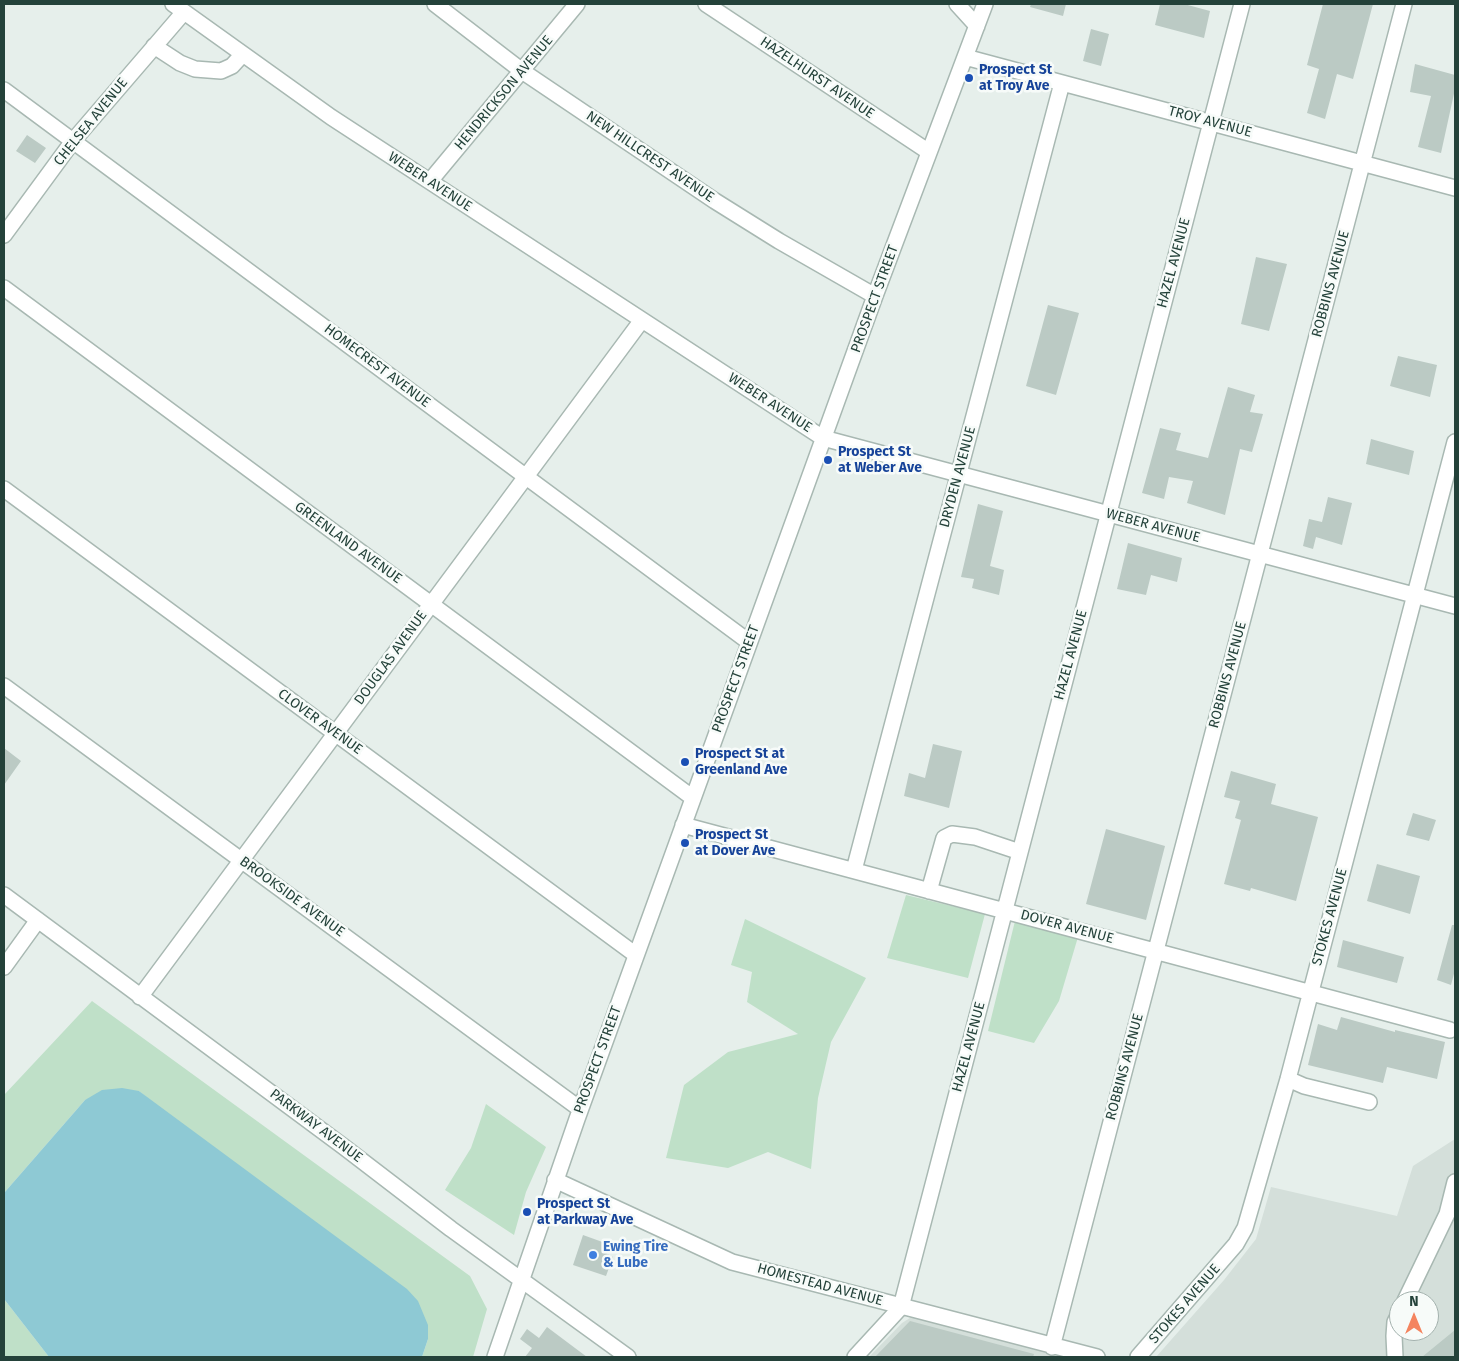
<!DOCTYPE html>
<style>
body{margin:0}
#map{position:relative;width:1459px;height:1361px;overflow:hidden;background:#e6efeb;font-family:"Fira Sans",sans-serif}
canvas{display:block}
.frame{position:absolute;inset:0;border:5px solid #24423a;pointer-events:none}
.north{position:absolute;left:1389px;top:1291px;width:50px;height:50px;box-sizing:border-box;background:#f7fbf9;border:1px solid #a3b1ad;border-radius:50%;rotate:0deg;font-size:14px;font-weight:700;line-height:20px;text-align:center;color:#24423a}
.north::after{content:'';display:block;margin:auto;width:18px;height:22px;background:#f4845f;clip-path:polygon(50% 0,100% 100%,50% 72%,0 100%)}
</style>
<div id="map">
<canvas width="1459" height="1361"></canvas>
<div class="frame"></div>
<div class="north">N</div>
</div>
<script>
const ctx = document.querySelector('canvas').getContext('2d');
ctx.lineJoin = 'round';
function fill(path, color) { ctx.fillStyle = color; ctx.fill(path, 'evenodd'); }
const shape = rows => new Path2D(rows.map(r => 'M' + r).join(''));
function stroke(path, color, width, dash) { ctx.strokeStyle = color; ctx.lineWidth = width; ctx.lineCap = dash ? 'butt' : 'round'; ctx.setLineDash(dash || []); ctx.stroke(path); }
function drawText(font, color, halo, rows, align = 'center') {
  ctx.font = font + ' "Fira Sans",sans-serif'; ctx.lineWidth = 5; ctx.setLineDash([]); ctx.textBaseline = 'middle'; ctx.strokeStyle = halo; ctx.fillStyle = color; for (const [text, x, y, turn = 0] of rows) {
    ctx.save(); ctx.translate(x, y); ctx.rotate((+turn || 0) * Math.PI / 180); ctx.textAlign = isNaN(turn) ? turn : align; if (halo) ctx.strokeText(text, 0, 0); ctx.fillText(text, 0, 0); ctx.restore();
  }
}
fill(shape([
 [1455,1139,1455,1357,1156,1357,1224,1280,1256,1239,1271,1187,1397,1216,1413,1166],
 [1399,1301,1429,1301,1429,1331,1399,1331],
 [913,1316,1062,1357,869,1357,902,1323]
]), '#d4dfda');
fill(shape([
 [906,895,985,914,968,978,887,958],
 [745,919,866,978,831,1042,818,1098,811,1169,768,1152,728,1168,666,1158,684,1085,728,1052,798,1034,747,1002,752,972,731,965],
 [1015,921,1078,937,1059,1001,1034,1043,988,1031],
 [92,1001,470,1276,487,1309,473,1357,422,1357,428,1339,139,1091,85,1100,4,1193,4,1095],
 [486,1104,546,1147,526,1192,514,1235,445,1190,471,1148],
 [4,1299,49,1357,4,1357]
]), '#bfe0c8');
fill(shape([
 [122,1088,139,1091,407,1289,418,1301,428,1325,428,1339,422,1357,49,1357,4,1299,4,1193,85,1100,102,1090]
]), '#8ec9d4');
fill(shape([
 [1031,4,1066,4,1063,16,1030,7],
 [1160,4,1184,4,1210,11,1204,38,1155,25],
 [1323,4,1373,4,1353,79,1337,74,1325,119,1307,113,1319,69,1307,65],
 [1091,29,1109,34,1101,66,1083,61],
 [1415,64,1455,75,1455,89,1441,153,1418,147,1431,96,1410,92],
 [27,135,46,148,35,163,16,151],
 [1256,257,1287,264,1269,331,1241,324],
 [1048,305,1079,313,1056,395,1026,386],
 [1398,356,1437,365,1430,397,1390,386],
 [1228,387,1255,395,1250,412,1263,414,1252,452,1240,449,1225,515,1187,503,1193,481,1169,477,1164,499,1142,493,1160,428,1181,433,1176,450,1208,458],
 [1371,439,1414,451,1409,475,1366,464],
 [1328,497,1352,503,1342,545,1316,537,1313,549,1303,546,1309,519,1322,522],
 [978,504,1003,511,990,566,1004,570,999,595,972,588,974,579,961,577],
 [1128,543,1182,558,1177,582,1151,575,1146,595,1117,589],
 [933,744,962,751,949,808,904,796,909,773,925,778],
 [4,748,21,761,4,785],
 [1231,771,1276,784,1271,804,1318,817,1296,901,1251,888,1250,891,1224,884,1241,820,1235,818,1240,801,1224,797],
 [1413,813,1436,820,1429,841,1406,835],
 [1106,829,1165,846,1146,920,1086,904],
 [1377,864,1420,876,1410,914,1367,901],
 [1452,925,1455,925,1455,970,1451,985,1437,980],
 [1343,940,1404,957,1397,983,1337,967],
 [1341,1017,1395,1032,1395,1030,1445,1042,1437,1079,1387,1067,1383,1083,1308,1065,1318,1024,1337,1030],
 [583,1235,608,1244,606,1253,613,1257,606,1276,573,1265],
 [910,1321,1034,1354,1033,1357,875,1357],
 [547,1327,587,1357,525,1357,532,1348,520,1339,527,1329,539,1338],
 [1455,1330,1455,1357,1422,1357]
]), '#bbcac4');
const minor = shape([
 [173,4,331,117,823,438,1455,606],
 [435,4,522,71,715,201,779,241,875,296],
 [706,4,929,152],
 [957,4,977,26],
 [154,46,180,63,195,69,221,71,232,66,242,55],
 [965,57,1455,188],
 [4,90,749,642],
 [430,181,577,4],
 [4,235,73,141,184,12],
 [4,288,693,798],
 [4,489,636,955],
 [4,686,580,1109],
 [683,825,1450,1030],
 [854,870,1062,83],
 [929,891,944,838,952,834,975,837,1020,852],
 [4,895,344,1147,451,1229,628,1357],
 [4,967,38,920],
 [140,997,642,320],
 [1288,1079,1304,1086,1369,1102],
 [555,1180,732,1262,1097,1357],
 [1405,1301,1447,1214,1455,1182],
 [1052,1347,1404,4],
 [495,1357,577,1119,875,296,985,4],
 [855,1357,901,1307,1242,4],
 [1138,1357,1236,1244,1245,1228,1288,1079,1455,442],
 [1395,1357,1394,1336,1395,1322,1399,1314]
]);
stroke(minor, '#a8b8b2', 18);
stroke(minor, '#fff', 15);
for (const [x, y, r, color] of [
 [969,78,5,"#1a4fb4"],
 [828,460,5,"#1a4fb4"],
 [685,762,5,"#1a4fb4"],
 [685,843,5,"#1a4fb4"],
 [527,1212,5,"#1a4fb4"],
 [593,1255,5,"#3f7fe0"]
]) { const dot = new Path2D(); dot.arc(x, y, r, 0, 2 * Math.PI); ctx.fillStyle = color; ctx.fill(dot); stroke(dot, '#f7fbf9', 2); }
drawText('bold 14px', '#164399', '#f7fbf9', [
 ["Prospect St",979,70],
 ["at Troy Ave",979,86],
 ["Prospect St",838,452],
 ["at Weber Ave",838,468],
 ["Prospect St at",695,754],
 ["Greenland Ave",695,770],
 ["Prospect St",695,835],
 ["at Dover Ave",695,851],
 ["Prospect St",537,1204],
 ["at Parkway Ave",537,1220]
], 'left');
drawText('14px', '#24423a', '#f7fbf9', [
 ["HAZELHURST AVENUE",817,78,34],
 ["HENDRICKSON AVENUE",504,93,-50],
 ["CHELSEA AVENUE",91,122,-51],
 ["TROY AVENUE",1210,122,15],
 ["NEW HILLCREST AVENUE",650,157,34],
 ["WEBER AVENUE",430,182,33],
 ["HAZEL AVENUE",1174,263,-75],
 ["ROBBINS AVENUE",1331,284,-75],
 ["PROSPECT STREET",875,299,-70],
 ["HOMECREST AVENUE",377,366,37],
 ["WEBER AVENUE",770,403,33],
 ["DRYDEN AVENUE",958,477,-75],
 ["WEBER AVENUE",1153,526,15],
 ["GREENLAND AVENUE",348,543,36],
 ["HAZEL AVENUE",1071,655,-75],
 ["DOUGLAS AVENUE",391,658,-54],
 ["ROBBINS AVENUE",1228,675,-75],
 ["PROSPECT STREET",736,679,-70],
 ["CLOVER AVENUE",320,722,36],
 ["BROOKSIDE AVENUE",292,897,36],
 ["STOKES AVENUE",1330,917,-75],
 ["DOVER AVENUE",1067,927,15],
 ["HAZEL AVENUE",969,1047,-75],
 ["PROSPECT STREET",598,1060,-70],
 ["ROBBINS AVENUE",1125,1067,-75],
 ["PARKWAY AVENUE",316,1126,37],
 ["HOMESTEAD AVENUE",820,1285,15],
 ["STOKES AVENUE",1185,1304,-49]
]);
drawText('bold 14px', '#366cbe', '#f7fbf9', [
 ["Ewing Tire",603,1247],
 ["& Lube",603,1263]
], 'left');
</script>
